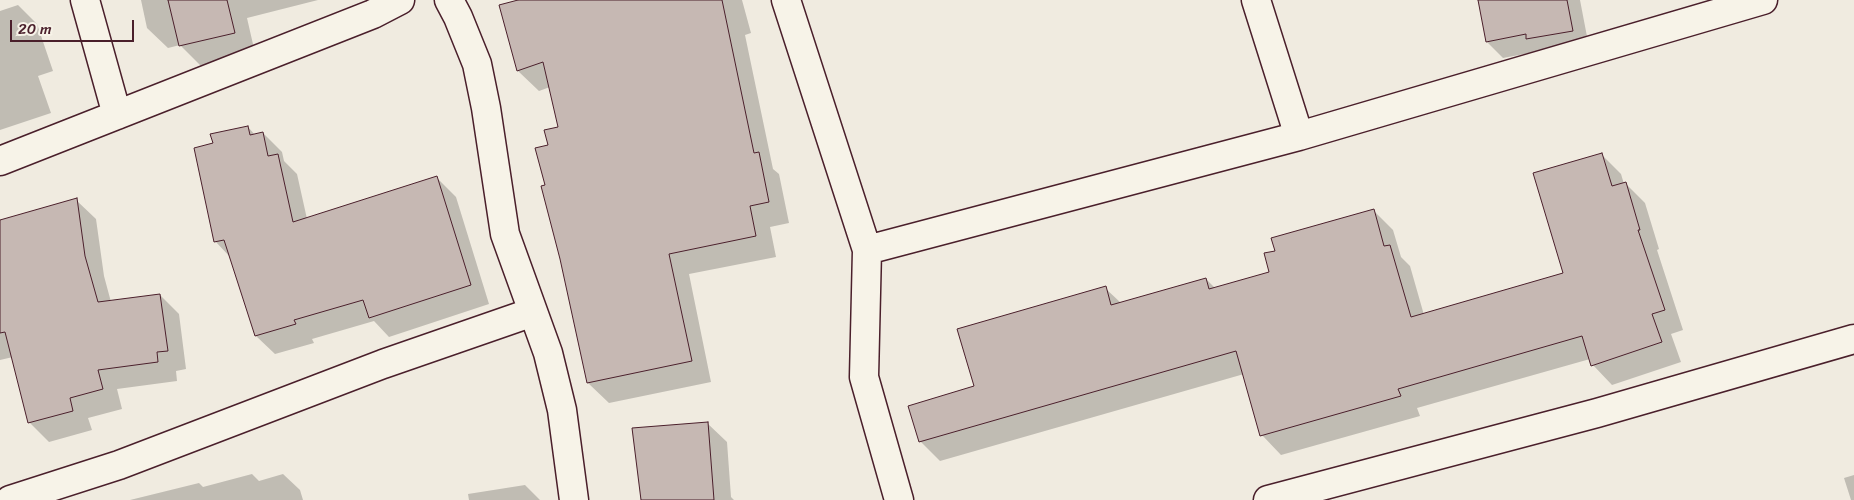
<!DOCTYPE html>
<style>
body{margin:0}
#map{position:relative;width:1854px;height:500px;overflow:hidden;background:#f0ebe0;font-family:Sriracha,sans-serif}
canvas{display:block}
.scale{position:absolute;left:10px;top:20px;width:124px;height:22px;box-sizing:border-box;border:2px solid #4a1f2b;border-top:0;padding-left:6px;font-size:15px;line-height:18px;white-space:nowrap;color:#4a1f2b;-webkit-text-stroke:4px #f7f3e8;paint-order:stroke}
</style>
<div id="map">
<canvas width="1854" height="500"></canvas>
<div class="scale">20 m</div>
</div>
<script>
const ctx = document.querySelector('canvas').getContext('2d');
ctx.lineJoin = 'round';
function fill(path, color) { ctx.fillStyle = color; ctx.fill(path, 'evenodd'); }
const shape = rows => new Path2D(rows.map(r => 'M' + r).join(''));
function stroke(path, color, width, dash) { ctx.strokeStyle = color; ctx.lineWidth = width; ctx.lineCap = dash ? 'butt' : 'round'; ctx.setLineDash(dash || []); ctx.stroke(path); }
fill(shape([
 [141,0,318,0,247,18,255,53,201,66,180,45,168,48,147,28],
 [523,0,742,0,751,33,745,35,773,169,779,174,789,223,770,227,776,257,689,274,711,382,609,403,588,383,549,146,560,128,550,87,539,91,518,71],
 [1479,0,1580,0,1589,47,1540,51,1503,58,1487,42],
 [18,5,37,24,53,71,38,76,51,113,0,130,0,11],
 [248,127,255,135,263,133,282,152,284,161,297,174,307,219,437,178,456,197,489,304,389,337,374,321,312,339,314,343,275,354,256,336,231,258,215,241,215,144],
 [1601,154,1621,174,1624,184,1625,183,1645,203,1659,249,1657,250,1683,330,1671,334,1681,362,1612,385,1593,365,1590,359,1417,408,1420,416,1281,455,1262,435,1244,374,940,461,920,441,975,387,1105,288,1121,303,1206,279,1215,288,1271,273,1277,252,1373,210,1393,230,1401,257,1410,266,1424,315,1565,274],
 [76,200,96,219,104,276,111,302,160,295,179,314,186,369,176,371,177,381,117,389,122,409,88,418,92,430,49,442,29,422,13,357,0,360,0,221],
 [707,423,727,442,731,497,734,500,642,500],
 [252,474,259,481,283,474,300,490,303,500,130,500,199,483,203,487],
 [1854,475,1854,500,1851,500,1844,478],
 [525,485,540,500,469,500,468,494]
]), '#0003');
const building = shape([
 [168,0,227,0,235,33,179,46,168,0],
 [518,0,722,0,754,153,759,152,769,202,750,206,756,236,669,254,692,361,587,383,560,259,541,186,545,185,535,148,548,145,544,130,558,127,543,62,517,71,499,5,518,0],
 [1478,0,1567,0,1573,31,1526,39,1526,34,1486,42,1478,0],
 [248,126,250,135,263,132,268,156,278,154,293,222,437,176,471,285,369,318,363,300,294,320,296,324,255,336,224,240,214,242,194,148,213,143,210,134,248,126],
 [1602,153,1612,186,1626,182,1640,230,1638,230,1665,310,1652,314,1662,342,1591,366,1582,336,1398,389,1401,396,1260,436,1236,351,919,442,908,406,974,386,957,329,1106,286,1111,305,1206,278,1209,289,1269,272,1264,253,1275,251,1271,238,1374,209,1384,246,1390,245,1411,317,1563,273,1533,173,1602,153],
 [77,198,85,256,98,302,160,294,168,351,157,352,158,362,98,370,103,389,70,398,73,411,28,423,5,332,0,333,0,220,77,198],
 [708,422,714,500,641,500,632,428,708,422]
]);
fill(building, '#c6b8b3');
stroke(building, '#4a1f2b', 1);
const minor = shape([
 [85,0,117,115],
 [449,0,458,17,477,64,486,108,505,234,548,353,562,410,574,500],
 [786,0,867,250,864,377,899,500],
 [1256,0,1299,136],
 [0,161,373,14,400,0],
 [867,250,1299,136,1763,0],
 [10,500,119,465,383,364,533,312],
 [1268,500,1597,413,1854,339]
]);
stroke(minor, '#4a1f2b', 31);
stroke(minor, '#f7f3e8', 28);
</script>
